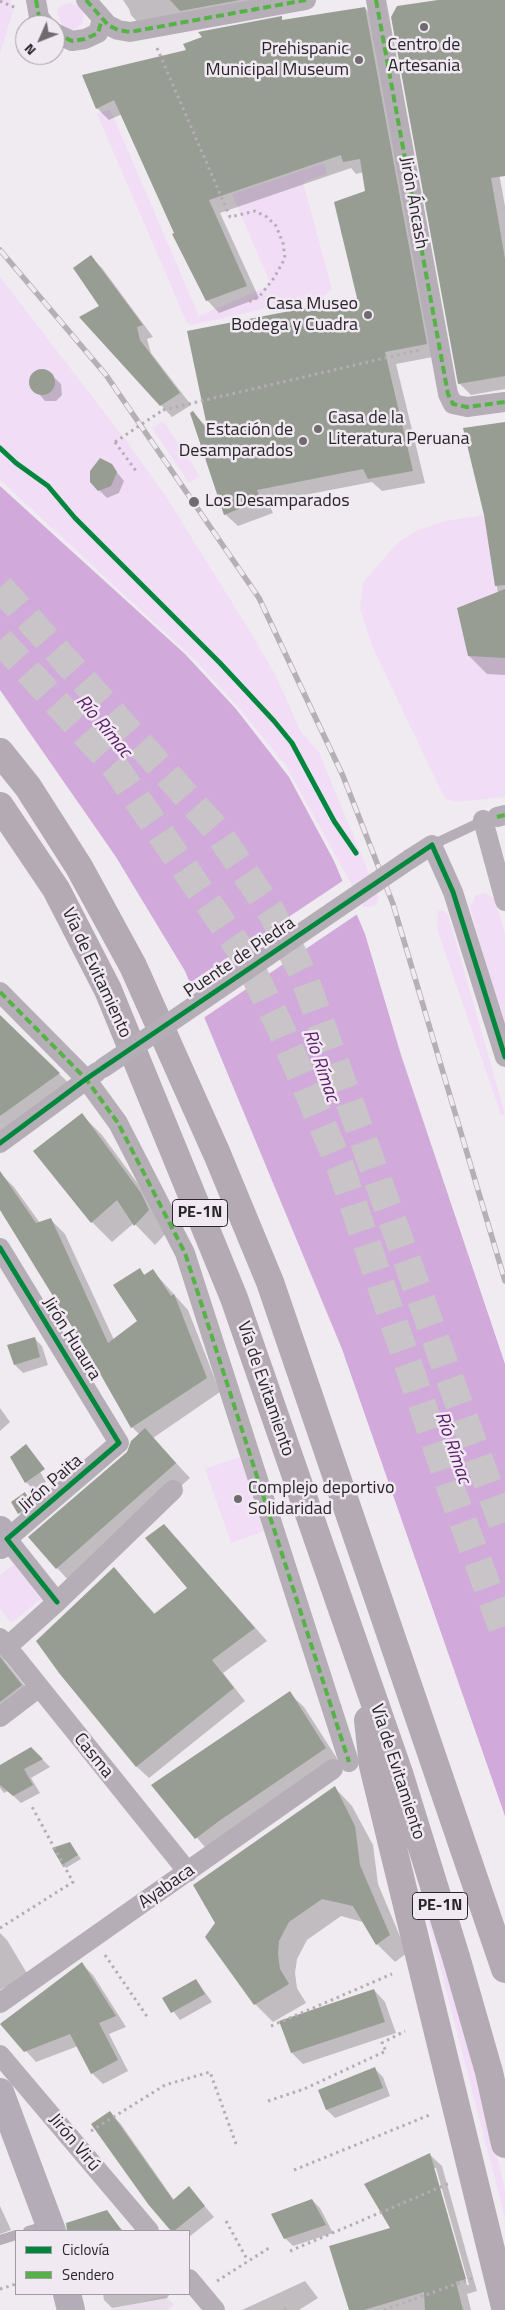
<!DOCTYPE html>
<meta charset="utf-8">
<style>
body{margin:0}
#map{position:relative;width:505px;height:2310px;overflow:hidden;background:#f0ebf0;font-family:"Titillium Web",sans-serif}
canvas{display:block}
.legend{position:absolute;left:15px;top:2230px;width:175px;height:65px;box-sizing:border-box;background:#f1e9f2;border:1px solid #a19ba2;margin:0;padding:6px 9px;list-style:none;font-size:15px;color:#29262a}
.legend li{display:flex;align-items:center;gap:10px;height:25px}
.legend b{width:25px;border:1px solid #a19ba2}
.north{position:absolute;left:15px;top:15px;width:50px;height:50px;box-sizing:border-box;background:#f1e9f2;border:1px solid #a19ba2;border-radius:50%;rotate:226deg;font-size:14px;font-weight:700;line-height:20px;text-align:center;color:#29262a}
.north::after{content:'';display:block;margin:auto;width:18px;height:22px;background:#6f6b6f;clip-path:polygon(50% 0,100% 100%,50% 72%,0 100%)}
</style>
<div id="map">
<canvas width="505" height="2310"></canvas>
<ul class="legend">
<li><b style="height:6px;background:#00873e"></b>Ciclovía</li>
<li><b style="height:6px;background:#56b246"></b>Sendero</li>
</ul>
<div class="north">N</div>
</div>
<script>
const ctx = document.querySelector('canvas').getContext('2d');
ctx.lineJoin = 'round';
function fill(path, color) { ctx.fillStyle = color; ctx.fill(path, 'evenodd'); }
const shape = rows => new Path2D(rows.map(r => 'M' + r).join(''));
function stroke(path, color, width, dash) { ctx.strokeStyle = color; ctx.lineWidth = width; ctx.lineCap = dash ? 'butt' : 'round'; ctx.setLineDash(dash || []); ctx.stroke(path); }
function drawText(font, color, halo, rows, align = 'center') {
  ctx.font = font + ' "Titillium Web",sans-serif'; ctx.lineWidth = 5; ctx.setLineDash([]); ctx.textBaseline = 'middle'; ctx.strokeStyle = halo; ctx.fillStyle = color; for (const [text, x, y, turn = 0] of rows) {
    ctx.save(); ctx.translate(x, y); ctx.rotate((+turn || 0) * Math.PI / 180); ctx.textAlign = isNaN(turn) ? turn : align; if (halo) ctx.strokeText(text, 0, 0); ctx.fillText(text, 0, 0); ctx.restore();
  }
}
fill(shape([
 [166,2296,174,2305,168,2310,108,2310]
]), '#e8dfea');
fill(shape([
 [0,0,11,0,13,11,0,54],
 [71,3,78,6,84,13,82,24,71,31,62,25,57,11,60,5],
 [110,109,199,316,271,285,232,194,324,163,327,174,303,182,332,289,325,295,192,325,187,323,97,114],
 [0,277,128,443,167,498,251,633,276,676,301,732,319,752,379,898,376,904,370,907,364,907,286,766,239,708,196,661,0,480],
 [163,421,200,476,189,483,152,428],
 [484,515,497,593,457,608,461,624,476,637,465,643,468,656,505,658,505,797,455,802,445,798,442,793,372,646,360,609,363,583,398,542,419,530,441,522],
 [485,893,495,899,505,934,505,1031,470,907,476,895],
 [443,910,448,914,505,1114,501,1115,437,929,438,911],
 [245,1455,271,1529,231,1543,205,1469],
 [14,1564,41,1599,11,1623,0,1609,0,1575],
 [435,1909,505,2188,505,2218,426,1912]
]), '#f2ddf7');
fill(shape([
 [0,486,185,654,236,709,289,777,334,861,365,934,401,1055,505,1364,505,1816,342,1349,185,971,116,857,0,690]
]), '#d1a9da');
fill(shape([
 [344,880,359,913,202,1019,188,984]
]), '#f0ebf0');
fill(shape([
 [123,0,274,0,144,29,131,15,129,9],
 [446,0,505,0,505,161,497,162,505,206,505,389,471,395,459,383],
 [365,8,377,21,438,356,396,364,425,483,382,491,372,482,268,502,273,513,238,526,225,514,193,413,208,428,358,299,367,192,364,172,356,174,351,168,220,213,259,298,219,313,207,300,122,114,109,120,97,108,187,51,269,23],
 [91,257,102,268,153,337,147,339,151,353,191,405,172,417,161,405,101,306],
 [38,370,46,370,61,384,62,395,56,401,45,401,30,383,32,375],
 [505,423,505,675,487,674,469,656,498,594,485,515],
 [111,465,124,481,119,493,107,498,99,490],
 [0,1017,76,1090,0,1142],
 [82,1115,102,1135,161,1215,169,1230,155,1245,134,1223,112,1242,92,1222],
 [0,1173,14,1187,40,1223,50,1219,65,1234,114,1340,139,1321,139,1270,145,1275,152,1270,188,1310,220,1392,153,1438,190,1478,71,1583,35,1544,128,1453,140,1435,132,1427,91,1356,0,1208],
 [34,1338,42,1346,48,1365,23,1373,15,1365],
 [0,1408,10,1422,0,1431],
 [31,1456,46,1482,34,1490,26,1482,11,1458],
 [24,1494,34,1507,22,1517,12,1502],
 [176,1538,267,1641,223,1673,245,1701,149,1778,136,1766,114,1569,155,1614,189,1588],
 [0,1651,5,1661,36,1700,4,1726,0,1723],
 [289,1693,304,1707,340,1763,210,1853,153,1786],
 [31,1748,50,1767,31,1778,40,1793,21,1803,8,1791,4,1793,0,1788,0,1766],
 [335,1788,352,1806,373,1845,378,1884,407,1953,395,1962,377,1944,363,1922,341,1916,307,1940,297,1959,295,1973,297,1988,306,2003,273,2022,255,2004,207,1937],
 [70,1843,81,1859,66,1868,63,1864],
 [0,1933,7,1940,28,1975,0,1990],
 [82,1964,93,1975,126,2027,109,2034,128,2071,103,2084,92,2073,78,2046,36,2062,1,2023],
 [196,1980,212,2002,180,2020,164,1999],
 [374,1990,385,2002,396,2033,303,2064,292,2053,281,2021],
 [375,2069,383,2077,390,2096,335,2118,327,2110,320,2090],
 [109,2112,120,2123,174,2200,189,2188,214,2217,189,2237,189,2231,172,2231,149,2204],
 [430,2155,442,2166,477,2291,467,2294,471,2310,350,2310],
 [433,2168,436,2168,469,2285,467,2285],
 [312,2200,320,2208,333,2233,293,2246,285,2238],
 [0,2206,11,2230,0,2234],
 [107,2212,123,2231,78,2231,75,2221],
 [305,2281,318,2298,299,2310,242,2310],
 [103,2294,170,2294,167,2298,112,2308,104,2300]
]), '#0003');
fill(shape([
 [170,0,240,0,180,11],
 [438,0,505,0,505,176,491,178,505,259,505,376,458,384,391,17,397,6],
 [365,7,427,344,385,352,413,471,368,479,363,469,257,490,261,500,224,515,190,413,193,411,208,431,187,331,357,298,334,202,365,191,360,159,343,162,341,155,209,200,247,286,206,301,172,234,174,233,114,100,96,109,82,75,186,50,183,44,202,37,198,32,282,16,282,20],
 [91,255,143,325,137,327,140,340,180,393,160,406,79,317,99,306,73,268],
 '29 382a13 13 0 1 1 26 0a13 13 0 1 1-26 0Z',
 [505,422,505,585,495,586,484,515,463,428],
 [100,458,112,464,117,472,111,486,98,491,90,482,90,471],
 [505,589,505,658,468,656,457,608],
 [0,1015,60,1073,0,1116],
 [82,1113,141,1193,149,1210,134,1226,117,1200,91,1223,33,1151],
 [0,1171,36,1223,51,1218,108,1343,137,1321,113,1285,140,1268,144,1275,153,1269,171,1296,174,1294,207,1378,131,1428,90,1356,0,1210],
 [35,1337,40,1357,14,1365,7,1345],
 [145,1428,176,1463,56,1569,28,1537,127,1452,131,1441],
 [26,1444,45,1469,25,1483,10,1457],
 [25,1492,31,1503,18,1514,11,1502],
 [164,1524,255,1628,212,1660,234,1688,136,1767,59,1673,36,1641,114,1567,154,1614,187,1588,145,1538],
 [0,1657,22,1685,0,1702],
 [290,1691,326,1748,219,1821,195,1839,151,1785],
 [31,1747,43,1759,24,1769,33,1785,13,1796,0,1785,0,1765],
 [335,1786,355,1826,360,1865,390,1935,376,1945,353,1906,322,1899,289,1922,279,1941,278,1954,280,1969,289,1984,254,2005,205,1937,215,1923,193,1885],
 [70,1842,78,1855,62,1865,52,1848],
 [82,1962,116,2016,99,2023,118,2060,91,2074,70,2034,24,2052,0,2024],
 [196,1979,205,1994,171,2013,162,1998],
 [374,1989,385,2022,291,2053,279,2021],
 [375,2067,383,2088,326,2110,318,2090],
 [110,2111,173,2200,189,2186,205,2206,174,2231,171,2231,148,2204,91,2124],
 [430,2153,466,2279,456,2282,463,2310,425,2310,424,2292,364,2310,349,2310,329,2246,390,2228,364,2184],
 [312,2199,326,2225,284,2239,271,2214],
 [107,2210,122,2231,67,2231,66,2223]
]), '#979d92');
stroke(shape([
 [0,587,215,828,272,913,303,974,505,1531],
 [0,640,115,767,246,958,280,1027,340,1166,451,1489,505,1635]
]), '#c8c4c8', 28, [28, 14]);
stroke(shape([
 [0,1,16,8],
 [157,48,230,217,255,211,267,217,276,226,283,243,285,258,274,278,259,297,248,302],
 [163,410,419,350],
 [115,442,136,471],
 [0,1928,73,1882,31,1805],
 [105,1955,148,2018],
 [271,2026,392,1974],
 [268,2101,304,2089,386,2051,382,2043,405,2031],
 [91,2131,165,2085,210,2072,236,2144],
 [294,2170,432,2114],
 [226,2221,248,2261],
 [290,2251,450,2183],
 [217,2281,269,2248],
 [0,2289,16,2284],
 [284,2310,289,2307],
 [384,2310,473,2278]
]), '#b4aeb4', 3, [2.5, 4]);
stroke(shape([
 [432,845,485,820],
 [28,2231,49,2225],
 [0,2240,16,2235]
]), '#b5aeb7', 10);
stroke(shape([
 [36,0,39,17,45,25],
 [86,0,108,25,118,30,130,32,306,0],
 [376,0,448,394,453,404,467,407,505,402],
 [55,33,72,41,85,39,98,33,102,19],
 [497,817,505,815],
 [483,820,505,901],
 [410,859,432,845,453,892,505,1057],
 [0,992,86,1079,118,1123,185,1253,349,1762],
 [0,1143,97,1072],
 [0,1248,119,1443,7,1539,57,1602],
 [0,1638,188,1872],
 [7,1647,57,1602,173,1490],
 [0,1717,38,1688],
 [0,2003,333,1769],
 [0,2055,149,2231],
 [189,2279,215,2310]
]), '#b5aeb7', 20);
stroke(shape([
 [0,1530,7,1539,0,1545],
 [0,2092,52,2231],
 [67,2294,71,2310]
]), '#b4acb7', 28);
stroke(shape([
 [0,752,28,787,79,867,133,966,217,1154,270,1282,505,1969],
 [0,806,56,889,108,990,234,1298,399,1773,456,1957,489,2072,505,2144],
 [368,1720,373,1766,505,2307]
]), '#b4aab4', 28);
const rail = shape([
 [0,250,106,375,259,598,343,776,393,904,505,1281]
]);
stroke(rail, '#b4b0b4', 5.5);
stroke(rail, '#f1e9f2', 4, [11]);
stroke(shape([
 [115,442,163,410]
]), '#b4aeb4', 3, [2.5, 4]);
stroke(shape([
 [103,1068,410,859]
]), '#b5aeb7', 20);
stroke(shape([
 [36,0,39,17,45,25],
 [86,0,108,25,118,30,130,32,306,0],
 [376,0,448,394,453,404,467,407,505,402],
 [55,33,72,41,85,39,98,33,102,19],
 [497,817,505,815],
 [0,992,86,1079,118,1123,185,1253,349,1762]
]), '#56b246', 4, [8, 4]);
stroke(shape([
 [0,448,16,463,48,486,75,518,220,663,274,721,292,743,334,821,356,853],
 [0,1143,86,1079,432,845,453,892,505,1057],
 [0,1248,119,1443,7,1539,57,1602]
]), '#00873e', 5);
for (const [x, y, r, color] of [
 [424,27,5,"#6f6b6f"],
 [359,60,5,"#6f6b6f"],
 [368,315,5,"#6f6b6f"],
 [318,429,5,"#6f6b6f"],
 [303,441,5,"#6f6b6f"],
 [194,502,6,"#6f6b6f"],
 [238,1499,5,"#6f6b6f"]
]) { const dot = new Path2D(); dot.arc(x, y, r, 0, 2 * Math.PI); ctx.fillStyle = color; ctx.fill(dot); stroke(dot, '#f1e9f2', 2); }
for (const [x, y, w] of [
 [200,1213,55],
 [440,1906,55]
]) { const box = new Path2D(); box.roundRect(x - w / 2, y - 13.5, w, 27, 4); ctx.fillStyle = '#f1e9f2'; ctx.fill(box); stroke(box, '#29262a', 1); }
drawText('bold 16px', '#29262a', null, [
 ["PE-1N",200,1213],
 ["PE-1N",440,1906]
]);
drawText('18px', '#29262a', '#f1e9f2', [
 ["Centro de",424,46,"center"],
 ["Artesania",424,67,"center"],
 ["Prehispanic",349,50],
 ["Municipal Museum",349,71],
 ["Casa Museo",358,305],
 ["Bodega y Cuadra",358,326],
 ["Casa de la",328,419,"left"],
 ["Literatura Peruana",328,440,"left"],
 ["Estación de",293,431],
 ["Desamparados",293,452],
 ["Los Desamparados",205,502,"left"],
 ["Complejo deportivo",248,1489,"left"],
 ["Solidaridad",248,1510,"left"]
], 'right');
drawText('18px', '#29262a', '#f1e9f2', [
 ["Jirón Áncash",413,203,80],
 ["Puente de Piedra",240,958,-34],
 ["Vía de Evitamiento",96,973,65],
 ["Jirón Huaura",71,1339,58],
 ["Vía de Evitamiento",265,1389,71],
 ["Jirón Paita",51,1484,-41],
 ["Casma",93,1756,51],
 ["Vía de Evitamiento",397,1772,72],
 ["Ayabaca",167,1887,-35],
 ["Jirón Virú",74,2143,50]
]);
drawText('italic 19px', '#5c196a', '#f1e9f2', [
 ["Río Rímac",103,727,50],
 ["Río Rímac",320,1066,71],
 ["Río Rímac",452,1448,71]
]);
</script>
